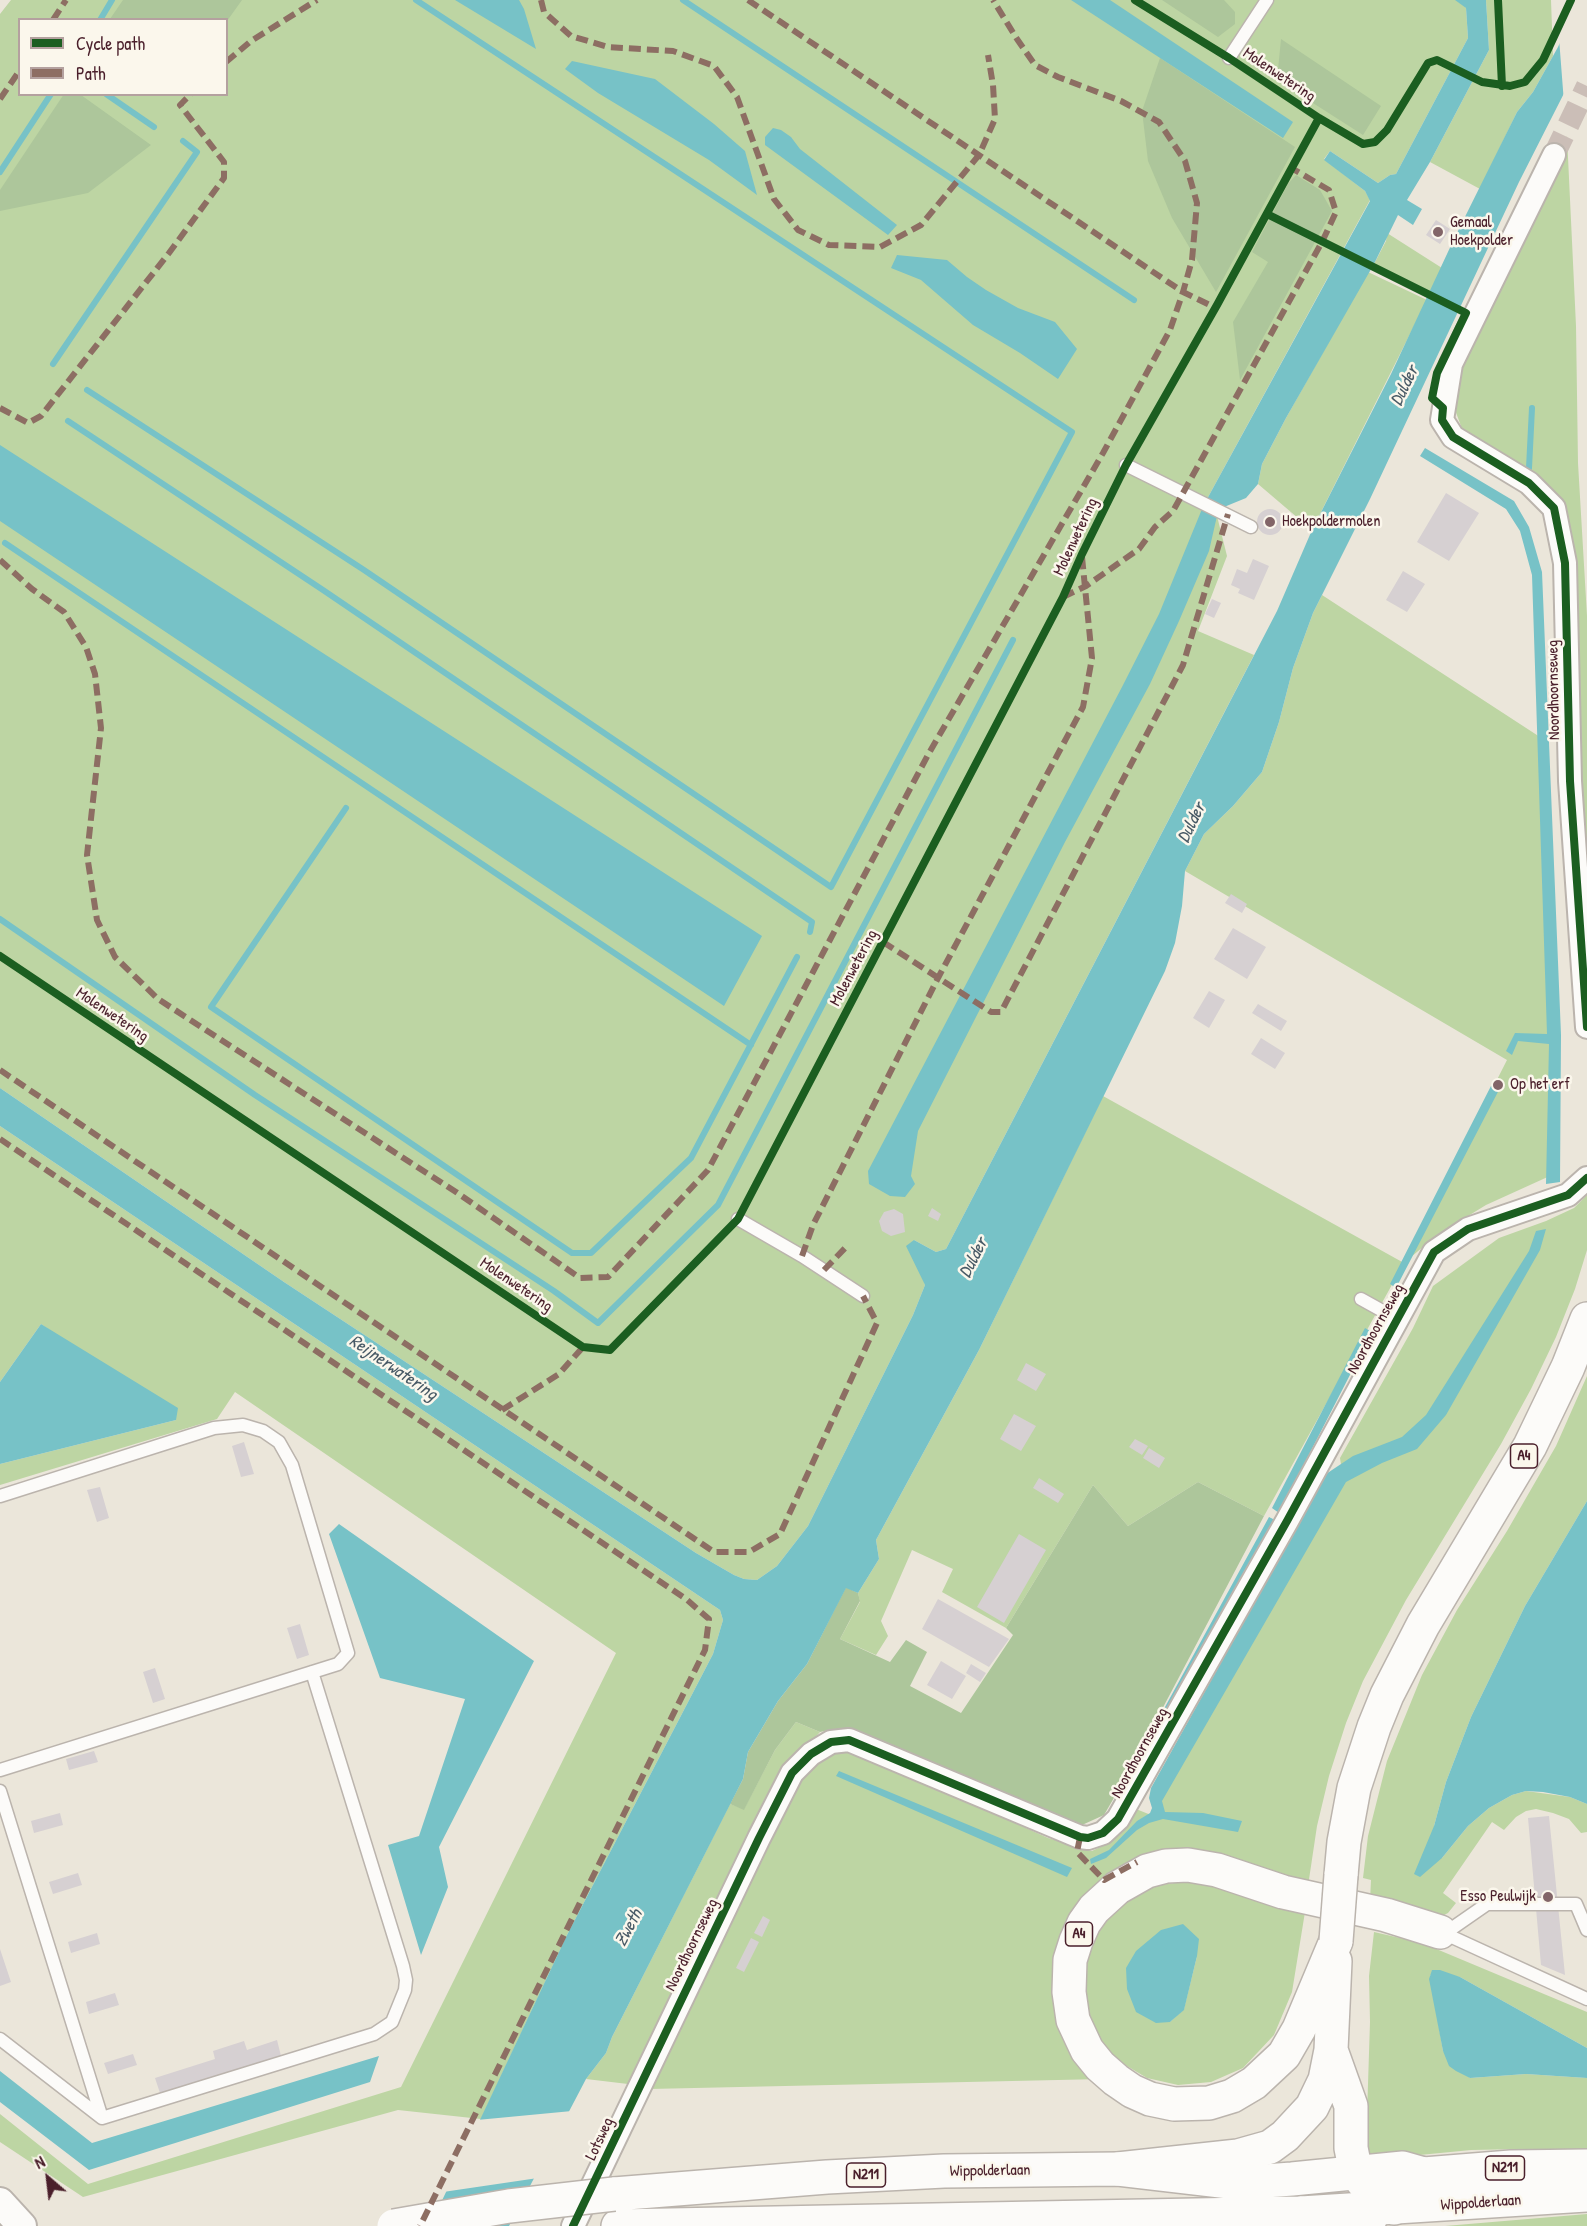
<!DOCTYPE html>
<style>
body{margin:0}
#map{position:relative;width:1587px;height:2226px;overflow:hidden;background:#ebe6da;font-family:"Patrick Hand",sans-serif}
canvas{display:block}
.legend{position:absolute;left:18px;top:18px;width:210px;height:78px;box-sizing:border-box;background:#fbf7ec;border:2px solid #b4a19f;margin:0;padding:8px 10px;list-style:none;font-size:18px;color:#4a1f2b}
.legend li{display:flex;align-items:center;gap:12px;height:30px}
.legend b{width:30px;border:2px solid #b4a19f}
.north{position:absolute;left:18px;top:2148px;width:60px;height:60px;-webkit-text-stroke:4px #fbf7ec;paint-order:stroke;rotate:332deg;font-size:16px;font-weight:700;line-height:24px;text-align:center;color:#4a1f2b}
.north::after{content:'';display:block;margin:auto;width:21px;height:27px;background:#4a1f2b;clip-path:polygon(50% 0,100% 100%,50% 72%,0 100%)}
</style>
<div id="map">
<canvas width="1587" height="2226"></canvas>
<ul class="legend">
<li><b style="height:8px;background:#1b5e20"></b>Cycle path</li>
<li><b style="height:8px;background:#8d6e63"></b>Path</li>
</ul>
<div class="north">N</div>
</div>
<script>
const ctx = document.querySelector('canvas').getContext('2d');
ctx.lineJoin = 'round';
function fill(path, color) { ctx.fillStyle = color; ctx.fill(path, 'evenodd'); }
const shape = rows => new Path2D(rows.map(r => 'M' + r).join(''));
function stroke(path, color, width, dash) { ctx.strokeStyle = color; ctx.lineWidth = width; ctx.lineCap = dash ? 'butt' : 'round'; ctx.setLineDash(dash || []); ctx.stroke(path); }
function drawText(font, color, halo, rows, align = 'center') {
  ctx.font = font + ' "Patrick Hand",sans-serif'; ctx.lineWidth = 5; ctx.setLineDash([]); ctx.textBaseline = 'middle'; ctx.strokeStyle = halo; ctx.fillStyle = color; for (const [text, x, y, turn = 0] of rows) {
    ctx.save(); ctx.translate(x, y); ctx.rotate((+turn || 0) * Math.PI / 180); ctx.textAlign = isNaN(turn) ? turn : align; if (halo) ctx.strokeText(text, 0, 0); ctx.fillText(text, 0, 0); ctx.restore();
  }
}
fill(shape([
 [11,0,1462,0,1466,8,1468,38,1396,174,1390,175,1378,183,1330,151,1324,159,1365,191,1370,200,1207,499,1217,516,1227,556,1198,631,1254,655,946,1249,936,1252,914,1240,925,1285,913,1315,808,1526,777,1566,757,1580,744,1579,734,1575,696,1553,284,1282,0,1088,0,14],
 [20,20,226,20,226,94,20,94],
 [1486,0,1551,0,1553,56,1533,92,1517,112,1480,189,1430,162,1489,50],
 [1567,136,1576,326,1578,463,1587,616,1587,976,1558,543,1543,487,1465,437,1454,407,1456,371],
 [1387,233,1442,268,1431,292,1374,264,1386,241],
 [1368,272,1427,300,1312,530,1258,484,1262,464,1286,418],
 [1322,595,1543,739,1550,856,1552,1175,1486,1205,1437,1235,1404,1263,1264,1516,1198,1482,1128,1526,1093,1485,1006,1628,942,1592,953,1569,912,1550,881,1621,888,1636,876,1655,840,1639,860,1602,858,1593,879,1559,876,1540,979,1350,1103,1096,1404,1263,1507,1060,1185,871,1204,834,1233,806,1262,772,1279,722,1293,668,1313,613],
 [0,1126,720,1610,723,1620,713,1654,567,1935,481,2119,398,2110,83,2197,0,2142,0,2114,88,2184,401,2087,616,1653,235,1392,217,1419,0,1485,0,1464,176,1420,41,1324,0,1382],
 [1587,1195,1587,1250,1575,1289,1556,1337,1531,1389,1501,1444,1406,1600,1363,1681,1346,1723,1329,1776,1317,1826,1308,1886,1203,1857,1070,1934,1103,2079,649,2089,802,1775,819,1759,834,1752,850,1751,870,1757,1048,1838,1092,1851,1114,1840,1136,1809,1156,1817,1159,1801,1343,1478,1340,1458,1413,1328,1433,1286,1499,1238,1546,1221,1574,1208],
 [1587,1376,1587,1501,1525,1606,1471,1717,1446,1782,1434,1826,1442,1858,1468,1826,1489,1808,1512,1795,1526,1791,1570,1797,1587,1804,1587,1832,1581,1833,1569,1819,1553,1813,1536,1809,1526,1811,1516,1817,1504,1830,1492,1822,1443,1893,1456,1903,1448,1913,1440,1917,1370,1901,1371,1880,1363,1878,1368,1836,1387,1761,1422,1675,1457,1610,1507,1531,1556,1446],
 [796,1722,820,1732,805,1749,628,2084,586,2079,606,2053,612,2037,730,1804,744,1809,775,1750],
 [1188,1881,1227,1889,1305,1912,1292,1992,1274,2035,1243,2068,1211,2082,1178,2085,1147,2078,1122,2063,1109,2051,1097,2034,1090,2016,1085,1995,1086,1964,1096,1936,1113,1913,1134,1895,1160,1885],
 [1197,1956,1184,2009,1170,2022],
 [1374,1932,1422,1943,1587,2012,1587,2048,1460,1977,1430,1975,1443,2051,1470,2078,1526,2074,1587,2078,1587,2154,1522,2149,1471,2150,1368,2160,1366,2146,1370,2022,1369,1976],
 [1587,2214,1587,2226,1445,2226]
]), '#bdd5a3');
fill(shape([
 [123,0,242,0,227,21,110,19],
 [1162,0,1224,0,1235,12,1235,24,1218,37],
 [1281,39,1381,106,1363,135,1277,80],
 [1160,58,1295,147,1216,292,1172,218,1148,161,1142,111],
 [64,94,81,95,151,145,88,193,0,211,0,190],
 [1296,175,1320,190,1332,211,1240,380,1233,322,1268,262,1252,252,1288,184],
 [1198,1482,1264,1516,1130,1770,1104,1815,1082,1825,1057,1819,855,1730,833,1729,820,1732,796,1722,775,1750,744,1810,730,1804,743,1779,748,1752,778,1701,807,1664,846,1587,858,1593,860,1601,840,1639,890,1662,906,1640,927,1652,910,1686,961,1713,1013,1635,1006,1628,1093,1485,1128,1526]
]), '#adc69b');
fill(shape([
 [455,0,519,0,524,9,536,49],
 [1071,0,1110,0,1293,122,1283,138],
 [1455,0,1486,0,1489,50,1430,162,1407,200,1422,209,1413,225,1398,215,1374,264,1286,418,1262,464,1258,484,1246,498,1224,507,1207,499,1370,201,1365,191,1324,160,1330,151,1378,183,1390,175,1396,174,1468,38,1466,8],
 [1580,0,1587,0,1587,48,1519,182,1370,499,1313,613,1293,668,1279,722,1262,772,1233,806,1204,834,1185,871,1182,906,1175,943,1165,971,979,1350,876,1540,879,1559,858,1593,846,1588,807,1664,778,1701,748,1752,743,1779,612,2037,606,2053,586,2079,509,2226,430,2226,567,1935,713,1654,723,1620,720,1610,0,1126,0,1088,284,1282,696,1553,734,1575,744,1579,757,1580,777,1566,808,1526,913,1315,925,1285,906,1246,914,1240,936,1252,946,1249,1277,611,1312,530,1391,374,1454,239,1517,112,1533,92,1558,47],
 [572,61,655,79,714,124,745,151,757,195,709,160,598,93,565,69],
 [773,128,781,130,791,137,800,149,897,225,888,235,765,145,765,137],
 [897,255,947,260,967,277,986,290,1018,308,1055,322,1077,349,1058,379,1020,353,973,325,921,280,891,268],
 [0,445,762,936,724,1006,0,521],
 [1425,448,1514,501,1529,527,1542,572,1561,1035,1560,1182,1546,1184,1549,1044,1518,1041,1512,1055,1506,1051,1515,1033,1547,1034,1532,575,1520,531,1506,509,1420,456],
 [1202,509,1217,516,1209,551,1179,621,1150,684,1065,842,918,1131,911,1176,915,1184,905,1197,890,1196,869,1184,868,1171,1122,687,1159,614],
 [1492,1084,1500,1088,1396,1288,1390,1284],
 [1546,1229,1540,1250,1446,1415,1417,1449,1382,1463,1346,1482,1162,1801,1165,1812,1203,1813,1242,1821,1238,1832,1163,1819,1149,1823,1137,1830,1106,1858,1091,1864,1090,1859,1109,1850,1137,1821,1150,1813,1152,1808,1149,1798,1151,1788,1326,1474,1353,1456,1402,1437,1426,1415,1529,1251,1536,1231],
 [41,1324,178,1408,176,1420,0,1464,0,1382],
 [1365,1328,1372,1332,1279,1513,1272,1508],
 [1587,1501,1587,1804,1570,1797,1543,1792,1526,1791,1512,1795,1489,1808,1468,1826,1442,1858,1420,1877,1414,1874,1434,1826,1446,1782,1471,1717,1525,1606],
 [1269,1517,1275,1520,1114,1816,1107,1813],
 [339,1524,534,1661,439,1847,448,1887,421,1955,388,1845,419,1836,465,1699,380,1678,329,1534],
 [839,1771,1072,1868,1067,1877,836,1776],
 [1183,1924,1199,1939,1197,1956,1184,2010,1170,2022,1156,2023,1136,2012,1127,1989,1126,1968,1136,1951,1161,1930],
 [1432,1970,1440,1970,1460,1977,1587,2048,1587,2078,1526,2074,1470,2078,1456,2071,1449,2066,1443,2051,1429,1979],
 [379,2056,370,2082,89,2170,0,2102,0,2071,92,2143]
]), '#77c2c7');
fill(shape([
 [1577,0,1587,0,1587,55,1564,103,1559,38],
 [572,2111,538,2178,443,2192,477,2120]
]), '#ebe6da');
stroke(shape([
 [683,0,1134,300],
 [100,20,112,0],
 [106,94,154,127],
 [0,172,51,94],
 [53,364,197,152,183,141],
 [87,390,364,570,831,887,1072,432,416,0],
 [68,421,323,590,812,922,810,932],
 [1529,468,1532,408],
 [5,543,751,1045],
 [346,808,211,1007,572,1253,591,1253,691,1158,797,957],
 [0,919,255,1095,554,1291,598,1323,718,1205,1013,640]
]), '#77c2c7', 6);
fill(shape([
 [1436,220,1450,229,1440,244,1426,235],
 [1446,493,1479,513,1449,561,1417,542],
 '1257 522a13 13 0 1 1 26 0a13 13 0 1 1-26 0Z',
 [1253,559,1269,566,1254,600,1238,593,1240,589,1231,585,1237,569,1247,573],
 [1403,571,1425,584,1407,612,1386,600],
 [1212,599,1221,603,1214,618,1205,614],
 [1231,894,1247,904,1242,913,1225,903],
 [1233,928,1266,947,1247,979,1214,959],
 [1209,991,1225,1000,1209,1028,1193,1018],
 [1258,1004,1287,1021,1281,1031,1252,1013],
 [1261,1038,1285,1053,1275,1069,1251,1054],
 [932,1208,941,1214,938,1221,928,1216],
 [894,1209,903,1214,905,1232,891,1236,882,1231,879,1221,884,1212],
 [1026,1363,1046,1374,1036,1391,1017,1380],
 [1014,1414,1036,1426,1021,1451,1000,1439],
 [1135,1439,1148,1446,1142,1455,1129,1447],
 [244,1442,254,1474,241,1477,232,1446],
 [1149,1448,1165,1458,1159,1468,1143,1458],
 [1039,1478,1064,1494,1058,1503,1033,1488],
 [100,1487,109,1518,97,1522,87,1490],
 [1019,1534,1046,1550,1004,1623,977,1607],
 [938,1599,1009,1639,989,1667,922,1629],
 [300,1624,309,1655,297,1659,287,1628],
 [941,1661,966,1676,952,1699,927,1685],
 [971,1664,986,1673,980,1682,966,1673],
 [155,1668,165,1699,153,1703,143,1672],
 [94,1751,98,1762,69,1770,66,1759],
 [60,1813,63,1825,34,1833,31,1821],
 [1549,1816,1565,1975,1541,1965,1528,1818],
 [78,1873,82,1885,53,1894,49,1882],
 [763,1916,770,1920,762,1937,754,1933],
 [97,1933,100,1944,71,1953,68,1942],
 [751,1938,759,1942,744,1972,736,1968],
 [0,1949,11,1982,0,1986],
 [115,1993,119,2005,89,2014,86,2002],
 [277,2040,281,2056,160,2093,155,2078,215,2059,213,2051,244,2041,247,2050],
 [133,2054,137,2065,108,2074,104,2063]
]), '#d6d0d2');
stroke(shape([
 [1554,155,1587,86]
]), '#cbbeb7', 22, [22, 11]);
const service = shape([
 [1229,58,1267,0],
 [1126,465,1251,527],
 [738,1219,802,1256,863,1296],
 [1361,1299,1397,1319],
 [0,1496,214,1428,243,1425,263,1431,279,1442,292,1465,348,1653,338,1664,0,1770],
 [0,1791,102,2118],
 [1442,1931,1451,1929,1487,1904,1576,1904,1587,1930],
 [1441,1932,1587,1999],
 [0,2039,102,2118,374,2034,392,2022,405,1990,406,1980,403,1966,312,1672]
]);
const minor = shape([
 [1554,155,1451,364,1442,420,1453,437,1529,483,1554,508,1565,563,1570,781,1587,1027],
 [573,2226,759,1838,792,1773,811,1754,831,1742,849,1740,1080,1837,1088,1838,1103,1833,1118,1819,1287,1521,1434,1252,1468,1229,1568,1195,1587,1178]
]);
const tertiary = shape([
 [0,2202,22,2226]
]);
const primary = shape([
 [614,2194,827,2177,944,2171,1118,2169,1238,2183,1292,2179,1403,2168,1424,2174,1511,2167,1587,2166],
 [618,2226,1301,2213,1587,2195]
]);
const motorway = shape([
 [1341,1875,1344,1842,1354,1788,1374,1727,1387,1695,1423,1625,1530,1446,1568,1367,1587,1319],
 [1336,1941,1299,2029,1284,2055,1254,2083,1232,2096,1209,2103,1174,2104,1150,2099,1132,2091,1116,2080,1100,2066,1087,2050,1073,2020,1069,1992,1070,1960,1076,1941,1084,1923,1094,1909,1117,1888,1147,1871,1166,1866,1188,1865,1217,1870,1283,1892,1386,1915,1440,1932],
 [1331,2050,1351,2106,1351,2148,1356,2173,1373,2195,1382,2203,1394,2208],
 [1118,2169,1238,2156,1270,2147,1285,2136,1312,2107,1325,2080,1331,2050,1335,1961],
 [1301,2213,1317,2226],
 [1367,2226,1374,2210,1424,2174]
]);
stroke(service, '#bbb4ad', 15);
stroke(minor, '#bbb4ad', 26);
stroke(tertiary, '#bbb4ad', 32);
stroke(primary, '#bbb4ad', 36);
stroke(motorway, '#bbb4ad', 36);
stroke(service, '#fcfbf9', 12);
stroke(minor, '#fcfbf9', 22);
stroke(tertiary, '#fcfbf9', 28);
stroke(primary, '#fcfbf9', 33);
stroke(motorway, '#fcfbf9', 33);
const primaryBridge = shape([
 [394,2226,509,2206,614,2194]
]);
const motorwayBridge = shape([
 [1336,1941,1341,1875]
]);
stroke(primaryBridge, '#bbb4ad', 36, []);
stroke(motorwayBridge, '#bbb4ad', 36, []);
stroke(primaryBridge, '#fcfbf9', 33);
stroke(motorwayBridge, '#fcfbf9', 33);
stroke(shape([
 [541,0,544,12,571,36,608,47,673,51,714,66,737,97,774,199,798,230,829,245,880,247,921,225,979,155,995,119,993,85,988,55],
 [748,0,1183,292,1216,308],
 [53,20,66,0],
 [226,62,251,41,317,0],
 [0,99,20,70],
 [0,408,28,423,41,416,169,253,224,178,224,162,180,105,191,94],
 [0,560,32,589,64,612,86,647,95,674,101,728,87,855,97,920,115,957,158,999,456,1192,580,1278,608,1277,708,1170,929,753,1103,453,1170,330,1183,292,1192,260,1197,203,1185,161,1159,122,1121,101,1058,77,1035,65,1017,39,993,0],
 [1063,597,1086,586,1139,549,1155,527,1173,511,1322,242,1336,212,1329,190,1293,169],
 [883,942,991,1012,1001,1012,1183,665,1228,514],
 [0,1070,714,1552,749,1552,780,1534,877,1323,863,1296],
 [0,1139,686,1599,709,1619,705,1650,420,2226],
 [802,1256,813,1225,938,978,1083,707,1092,658,1082,557],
 [824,1270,846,1247],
 [502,1410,559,1374,583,1347],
 [1080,1837,1077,1852,1104,1880,1137,1862]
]), '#8d6e63', 6, [12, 6]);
stroke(shape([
 [1135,0,1229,58,1319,118,1363,144,1375,142,1387,130,1428,63,1437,60,1482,82,1510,86,1525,82,1543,60,1571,0],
 [1498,0,1502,86],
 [1267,214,1466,313,1437,373,1432,398,1443,408,1442,420,1453,437,1529,483,1554,508,1565,563,1570,781,1587,1027],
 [0,956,583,1347,610,1350,738,1219,1063,597,1082,554,1126,465,1217,305,1319,118],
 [573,2226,759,1838,792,1773,811,1754,831,1742,849,1740,1080,1837,1088,1838,1103,1833,1118,1819,1287,1521,1434,1252,1468,1229,1568,1195,1587,1178]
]), '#1b5e20', 8);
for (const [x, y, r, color] of [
 [1438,232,6,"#826568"],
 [1270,522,6,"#826568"],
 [1498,1085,6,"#826568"],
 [1548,1897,6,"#826568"]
]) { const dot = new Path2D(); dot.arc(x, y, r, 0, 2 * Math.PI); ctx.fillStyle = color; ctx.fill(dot); stroke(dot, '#fbf7ec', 2); }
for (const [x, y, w] of [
 [1524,1456,27],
 [1079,1934,27],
 [1505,2168,39],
 [866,2175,39]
]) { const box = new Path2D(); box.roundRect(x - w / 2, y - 12, w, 24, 4.5); ctx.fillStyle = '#fbf7ec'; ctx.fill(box); stroke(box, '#4a1f2b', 1.5); }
drawText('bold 15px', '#4a1f2b', null, [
 ["A4",1524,1456],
 ["A4",1079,1934],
 ["N211",1505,2168],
 ["N211",866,2175]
]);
drawText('16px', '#4a1f2b', '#fbf7ec', [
 ["Molenwetering",1279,75,34],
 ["Molenwetering",1076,537,-65],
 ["Noordhoornseweg",1554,690,-91],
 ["Molenwetering",854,968,-62],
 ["Molenwetering",112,1015,34],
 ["Molenwetering",516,1285,34],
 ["Noordhoornseweg",1376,1329,-61],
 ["Noordhoornseweg",1140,1753,-61],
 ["Noordhoornseweg",692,1945,-64],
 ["Lotsweg",600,2139,-65],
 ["Wippolderlaan",990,2171,-1],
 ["Wippolderlaan",1481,2203,-4]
]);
drawText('16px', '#4a1f2b', '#fbf7ec', [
 ["Gemaal",1450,223],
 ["Hoekpolder",1450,241],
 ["Hoekpoldermolen",1282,522],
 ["Op het erf",1510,1085],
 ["Esso Peulwijk",1536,1897,"right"]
], 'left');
drawText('italic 18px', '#485a66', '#fbf7ec', [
 ["Dulder",1405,386,-64],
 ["Dulder",1192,823,-64],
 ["Dulder",974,1258,-63],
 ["Reijnerwatering",393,1368,34],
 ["Zweth",629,1928,-62]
]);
</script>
